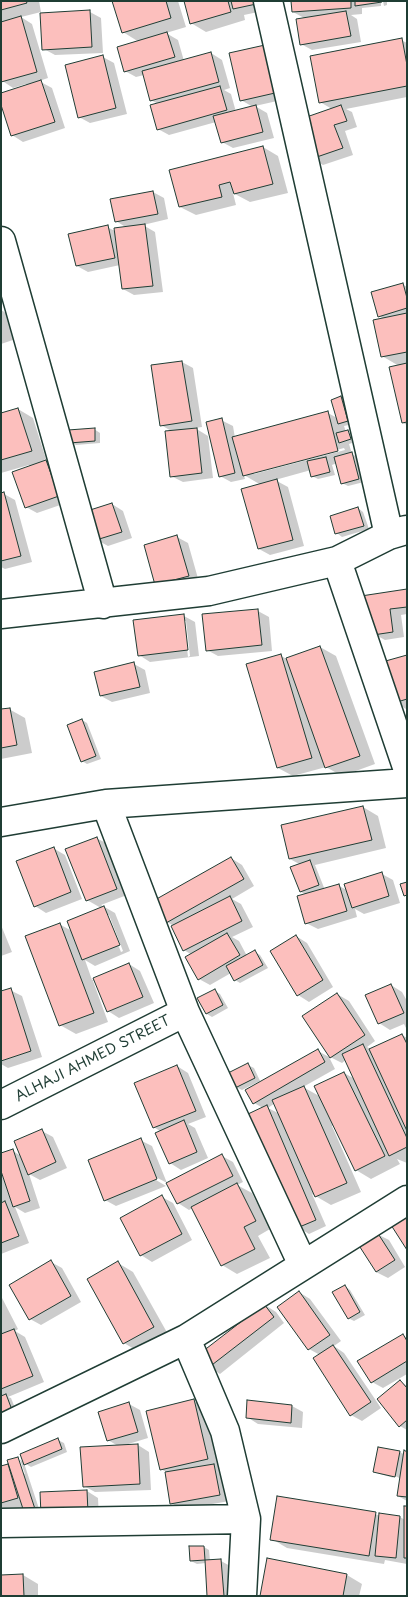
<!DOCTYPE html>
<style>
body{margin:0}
#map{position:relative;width:408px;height:1597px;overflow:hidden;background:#fff;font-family:"Playpen Sans",sans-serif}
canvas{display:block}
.frame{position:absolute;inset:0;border:2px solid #1f3d34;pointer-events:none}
</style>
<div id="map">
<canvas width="408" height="1597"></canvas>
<div class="frame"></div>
</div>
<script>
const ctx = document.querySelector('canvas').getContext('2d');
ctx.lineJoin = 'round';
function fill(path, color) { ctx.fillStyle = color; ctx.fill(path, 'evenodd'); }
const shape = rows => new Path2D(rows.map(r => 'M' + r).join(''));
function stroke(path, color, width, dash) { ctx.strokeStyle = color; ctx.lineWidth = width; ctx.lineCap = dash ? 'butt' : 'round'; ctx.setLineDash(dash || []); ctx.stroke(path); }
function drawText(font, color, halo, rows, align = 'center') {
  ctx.font = font + ' "Playpen Sans",sans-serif'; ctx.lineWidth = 4.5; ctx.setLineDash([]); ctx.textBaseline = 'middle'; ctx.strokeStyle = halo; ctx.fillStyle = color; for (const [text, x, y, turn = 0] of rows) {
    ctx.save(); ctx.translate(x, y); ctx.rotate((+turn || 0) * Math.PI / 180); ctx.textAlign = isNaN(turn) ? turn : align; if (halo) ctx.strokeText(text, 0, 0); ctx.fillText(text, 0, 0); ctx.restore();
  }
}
fill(shape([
 [1,1,39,1,41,12,21,17,32,24,48,78,39,81,52,88,65,128,23,142,12,135,26,84,13,88,1,80],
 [113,1,178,1,186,27,166,33,178,40,184,61,211,53,222,60,230,88,224,90,231,94,236,112,253,107,241,100,230,54,286,99,255,106,267,113,274,138,233,148,222,142,216,122,169,135,158,129,158,104,151,100,144,75,136,77,125,71,139,42,123,32],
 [185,1,270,1,272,9,244,15,245,20,206,32,191,23],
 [293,1,381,1,381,6,362,8,362,14,351,15,357,19,361,42,312,50,301,44,306,19,293,12],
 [383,1,387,1,387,5,384,6],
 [90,12,101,18,103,53,55,55,44,49],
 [401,40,407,43,407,97,346,109,352,112,357,127,345,131,353,155,323,165,312,159,332,109,320,102],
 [103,57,114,63,127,114,90,123,79,117],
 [263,147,278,156,288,193,250,202,233,193,236,205,196,215,180,207],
 [153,192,164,198,168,219,143,225,155,232,163,292,134,295,123,289,120,265,88,272,77,266,107,227,115,231,127,228,116,221],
 [402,284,407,287,407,425,403,423,399,366,382,356,384,319,379,316],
 [1,310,6,313,16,339,1,344],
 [182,362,193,368,202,427,195,428,208,436,213,478,183,482,171,476,173,432,161,425],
 [341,397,347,401,353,424,344,426,346,432,353,434,355,442,349,444,352,454,357,457,364,482,348,486,342,483,337,463,332,465,335,475,318,479,312,476,311,470,275,480,288,487,304,546,270,555,259,549,261,485,244,475,245,479,231,482,220,476,221,420,233,426,235,438,328,413,337,418],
 [344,448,345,450,254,474,254,472],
 [18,409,33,418,46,459,44,460,57,467,69,502,37,513,26,507,29,465,1,473,1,414],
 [94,429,100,433,100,443,76,445,70,442],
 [4,494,15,500,32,562,5,569,1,567,1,495],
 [112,504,123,511,132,538,108,546,97,540],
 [358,508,363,512,369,529,342,537,337,533],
 [177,537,188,543,199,582,156,584],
 [407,590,407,614,401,615,404,637,385,640,374,634,373,623],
 [258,611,269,617,272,651,218,656,207,650,203,615],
 [184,616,195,622,199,656,150,662,139,655],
 [184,621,186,621,190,656,188,657],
 [320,647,336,656,375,764,342,776,326,767,293,776,278,768,281,656,287,659],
 [407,656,407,708,406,709,395,702],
 [134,664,145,670,150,693,112,702,101,696],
 [9,709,25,718,32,753,1,759,1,711],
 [82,720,87,723,101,759,87,764,82,761],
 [363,807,378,816,386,848,315,865,325,890,339,886,347,890,382,874,393,880,400,903,364,914,355,909,357,917,318,929,306,923,307,895,301,892,301,865,290,859],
 [96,838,108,844,127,895,101,905,115,913,130,951,95,966,85,960,92,980,129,964,140,971,154,1003,119,1018,108,1011,95,980,93,981,108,1022,76,1034,60,1025,59,924,72,931,101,908,87,900],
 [106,915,109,915,123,951,121,952],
 [53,848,65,855,82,899,46,913,35,906],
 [231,858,242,865,254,886,232,899,241,904,253,927,232,937,239,941,247,956,255,952,260,955,268,968,240,983,235,980,231,973,210,985,199,979,192,955,184,950,174,926,167,922,155,901],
 [1,925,12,952,1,956],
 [296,936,307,943,333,987,309,1002,298,995],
 [391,985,402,992,407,1001,407,1030,404,1024,390,1030,379,1023],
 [10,990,22,996,42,1057,8,1068,1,1064,1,993],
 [215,991,220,994,228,1008,212,1017,207,1014],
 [337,994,349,1001,375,1041,367,1047,371,1049,402,1035,407,1038,407,1163,397,1159,400,1164,371,1179,356,1170,334,1125,332,1126,361,1192,331,1205,312,1194,326,1226,309,1234,298,1227,263,1108,254,1103,261,1083,260,1081,242,1090,236,1087,248,1065,254,1068,261,1083,318,1051,329,1057,335,1069,303,1087,321,1097,344,1073,355,1079,346,1060,342,1063,330,1057],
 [275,1103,280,1114,268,1108],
 [177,1066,188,1073,206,1117,188,1124,195,1128,208,1158,181,1170,170,1163,161,1132,154,1127],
 [42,1131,53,1137,67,1168,40,1180,29,1174,40,1208,25,1213,15,1207,29,1243,1,1254,1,1172,3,1173,13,1151,21,1156],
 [140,1140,152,1146,167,1183,152,1175,151,1177,166,1186,116,1206,105,1200],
 [222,1156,233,1162,243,1182,237,1185,252,1193,270,1229,258,1236,270,1258,237,1274,222,1265,193,1208,189,1210,178,1203],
 [162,1197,173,1203,192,1240,152,1262,141,1255,121,1218],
 [377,1234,389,1240,405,1267,388,1278,376,1272],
 [51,1262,62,1268,81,1302,41,1325,30,1319],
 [118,1263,133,1272,169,1336,139,1352,124,1343,88,1280],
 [345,1286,350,1290,365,1315,354,1321,348,1318],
 [299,1292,310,1299,341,1341,334,1346,344,1353,381,1408,362,1421,351,1415,320,1355,309,1349,278,1307],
 [1,1296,18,1329,15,1331,25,1337,44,1382,8,1397,11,1398,17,1413,1,1419],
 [265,1305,276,1312,284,1323,220,1374,209,1367],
 [403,1335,407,1338,407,1374,383,1388,372,1382],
 [401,1382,407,1386,407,1430,400,1426],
 [193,1401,209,1409,223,1467,219,1468,225,1471,230,1501,182,1509,171,1503,166,1472,161,1469],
 [129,1404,140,1410,148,1438,125,1445,138,1445,149,1452,151,1490,95,1492,84,1486,118,1446,108,1440],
 [292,1406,303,1412,302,1428,258,1424,247,1417],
 [58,1440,64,1443,67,1452,31,1467,24,1463,41,1515,1,1516,1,1468,8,1466,25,1474,20,1460,25,1462],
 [379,1448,400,1452,405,1455,407,1453,407,1501,398,1496,401,1479,390,1473,389,1475,394,1478,380,1474,374,1471],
 [87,1491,98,1498,99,1519,53,1520],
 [407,1507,407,1564,385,1560,384,1564,287,1548,272,1539,375,1514,380,1516,380,1515,400,1517,405,1520],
 [204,1547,209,1550,210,1561,221,1561,232,1567,234,1596,209,1596,206,1563,197,1564,191,1561],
 [23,1575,38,1584,38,1596,1,1596],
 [347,1575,362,1584,359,1596,261,1596]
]), '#0003');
const building = shape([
 [1,1,26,1,27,3,1,10,1,1],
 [112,1,166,1,171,18,122,33,112,1],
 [184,1,228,1,231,12,190,24,184,1],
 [231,1,261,1,261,3,233,9,231,1],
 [291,1,351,1,351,8,292,12,291,1],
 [355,1,382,1,382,2,355,6,355,1],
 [90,10,92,47,42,50,40,13,90,10],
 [346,11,351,36,300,45,296,19,346,11],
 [21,16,37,72,1,82,1,22,21,16],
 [167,32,175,57,124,72,117,47,167,32],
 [402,38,407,65,407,86,319,103,310,56,402,38],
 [265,45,275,93,240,101,229,53,265,45],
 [211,52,219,82,150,101,142,71,211,52],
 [103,55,116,108,78,118,65,65,103,55],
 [41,80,55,122,11,136,1,105,1,93,41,80],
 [220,86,227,110,157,130,150,105,220,86],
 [256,105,263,132,221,143,213,116,256,105],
 [341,105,347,121,334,125,343,148,311,159,298,120,341,105],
 [263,146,273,184,234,194,230,182,219,185,222,197,179,207,169,170,263,146],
 [153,191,158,214,115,222,110,199,153,191],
 [145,224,153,286,122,289,114,228,145,224],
 [108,225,115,258,76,266,68,234,108,225],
 [403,283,407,298,407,308,378,317,371,292,403,283],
 [407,313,407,352,381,357,373,320,407,313],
 [182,361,192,421,160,426,151,365,182,361],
 [407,363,407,422,402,423,389,367,407,363],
 [341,396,348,421,338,424,331,400,341,396],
 [18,408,32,451,1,460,1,413,18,408],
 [328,411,338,451,243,476,232,437,328,411],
 [222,418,235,473,219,477,206,422,222,418],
 [95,428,95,441,69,443,68,430,95,428],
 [197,428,202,473,170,477,165,431,197,428],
 [348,430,351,439,339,443,336,433,348,430],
 [352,452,359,479,341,484,334,457,352,452],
 [326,457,330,472,311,477,307,461,326,457],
 [46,460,59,496,25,508,12,472,46,460],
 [277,479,293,540,258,549,241,489,277,479],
 [4,492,21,556,1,561,1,493,4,492],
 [112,503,122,532,96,540,87,511,112,503],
 [358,507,364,526,335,534,330,516,358,507],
 [177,535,189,576,155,585,144,545,177,535],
 [407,589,407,607,390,609,393,632,373,635,361,596,407,589],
 [258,609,262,645,206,651,202,614,258,609],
 [184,614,188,650,138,656,133,620,184,614],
 [320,646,360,756,325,768,286,658,320,646],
 [281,654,312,758,277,768,246,664,281,654],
 [407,655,407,699,394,703,382,662,407,655],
 [134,662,140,687,100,696,94,672,134,662],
 [10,708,17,745,1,748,1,709,10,708],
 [82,719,96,756,81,762,67,725,82,719],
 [363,806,372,840,289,859,281,825,363,806],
 [97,837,117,889,86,901,65,849,97,837],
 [54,847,71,892,34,907,16,861,54,847],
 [231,857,244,879,166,923,153,901,231,857],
 [310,860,319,885,300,892,290,867,310,860],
 [382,872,389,896,352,908,344,884,382,872],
 [407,882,407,895,404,896,400,884,407,882],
 [339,884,347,911,305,924,297,896,339,884],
 [230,896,242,921,183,951,171,926,230,896],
 [104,906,120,945,82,960,67,921,104,906],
 [60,923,94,1013,59,1026,25,936,60,923],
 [227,933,240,955,198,980,185,957,227,933],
 [296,935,323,980,297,996,270,951,296,935],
 [255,950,263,965,234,981,226,966,255,950],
 [129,963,143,997,107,1012,93,978,129,963],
 [391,984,404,1013,378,1024,365,995,391,984],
 [11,988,31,1051,1,1061,1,991,11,988],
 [215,989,223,1005,206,1014,197,998,215,989],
 [337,993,365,1035,330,1058,302,1016,337,993],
 [402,1034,407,1044,407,1131,369,1049,402,1034],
 [363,1044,407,1138,407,1147,389,1156,342,1054,363,1044],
 [318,1049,325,1062,253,1104,245,1090,318,1049],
 [248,1063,255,1078,235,1088,228,1073,248,1063],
 [177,1065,196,1111,153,1128,134,1083,177,1065],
 [344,1072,385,1156,355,1171,314,1086,344,1072],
 [304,1086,347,1183,315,1197,272,1100,304,1086],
 [267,1105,316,1220,297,1228,248,1114,267,1105],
 [184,1120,197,1152,169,1164,155,1133,184,1120],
 [42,1129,56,1162,28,1175,14,1141,42,1129],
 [141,1138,157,1179,104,1201,88,1160,141,1138],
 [13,1149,30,1201,13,1207,1,1171,1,1153,13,1149],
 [222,1154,233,1176,177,1204,166,1183,222,1154],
 [237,1183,256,1221,244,1227,255,1249,221,1266,191,1207,237,1183],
 [162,1195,182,1234,140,1256,120,1218,162,1195],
 [5,1201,19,1236,1,1243,1,1203,5,1201],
 [407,1215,407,1250,391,1225,407,1215],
 [377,1232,395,1260,376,1272,358,1244,377,1232],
 [51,1260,71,1296,29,1320,9,1285,51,1260],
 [118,1261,154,1327,123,1344,87,1279,118,1261],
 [345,1285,360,1312,348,1319,332,1292,345,1285],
 [299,1291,330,1335,308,1350,277,1307,299,1291],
 [264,1304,274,1317,208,1368,198,1355,264,1304],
 [14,1329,33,1376,1,1389,1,1334,14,1329],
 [403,1334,407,1341,407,1361,371,1383,357,1361,403,1334],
 [333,1345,371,1402,350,1416,313,1358,333,1345],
 [400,1380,407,1388,407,1420,399,1427,377,1399,400,1380],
 [6,1394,12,1410,1,1414,1,1396,6,1394],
 [194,1399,208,1459,160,1470,146,1411,194,1399],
 [247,1400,292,1405,291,1423,246,1418,247,1400],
 [129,1402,138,1432,107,1441,98,1412,129,1402],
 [58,1438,62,1449,24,1465,20,1454,58,1438],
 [138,1444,140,1484,83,1487,80,1447,138,1444],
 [378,1447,400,1451,395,1477,373,1472,378,1447],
 [404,1450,407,1452,407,1497,397,1496,404,1450],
 [18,1457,36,1512,25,1515,7,1460,18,1457],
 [8,1464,18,1498,1,1503,1,1466,8,1464],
 [214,1464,220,1495,170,1504,165,1472,214,1464],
 [87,1490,88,1513,41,1515,40,1492,87,1490],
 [277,1496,376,1512,369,1556,270,1540,277,1496],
 [404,1506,407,1506,407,1558,404,1558,404,1506],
 [379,1513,400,1516,396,1558,375,1556,379,1513],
 [189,1546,204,1546,205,1560,190,1561,189,1546],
 [267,1558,347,1574,343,1596,260,1596,267,1558],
 [221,1559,224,1596,207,1596,205,1560,221,1559],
 [23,1574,24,1596,1,1596,1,1575,23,1574]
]);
fill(building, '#fcbfbd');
stroke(building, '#1f3d34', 1);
const minor = shape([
 [268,1,389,535],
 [1,241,103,604],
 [337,561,407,767],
 [1,614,209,591,337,561,389,535,406,530],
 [106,804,185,1012,303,1265],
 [1,822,106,804,407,783],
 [1,1105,185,1012],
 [186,1339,407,1200],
 [1,1429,186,1339,225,1431,246,1519,242,1596],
 [1,1523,246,1519]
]);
stroke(minor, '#1f3d34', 31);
stroke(minor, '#fff', 28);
drawText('14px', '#1f3d34', '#fff', [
 ["ALHAJI AHMED STREET",93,1059,-27]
]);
</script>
